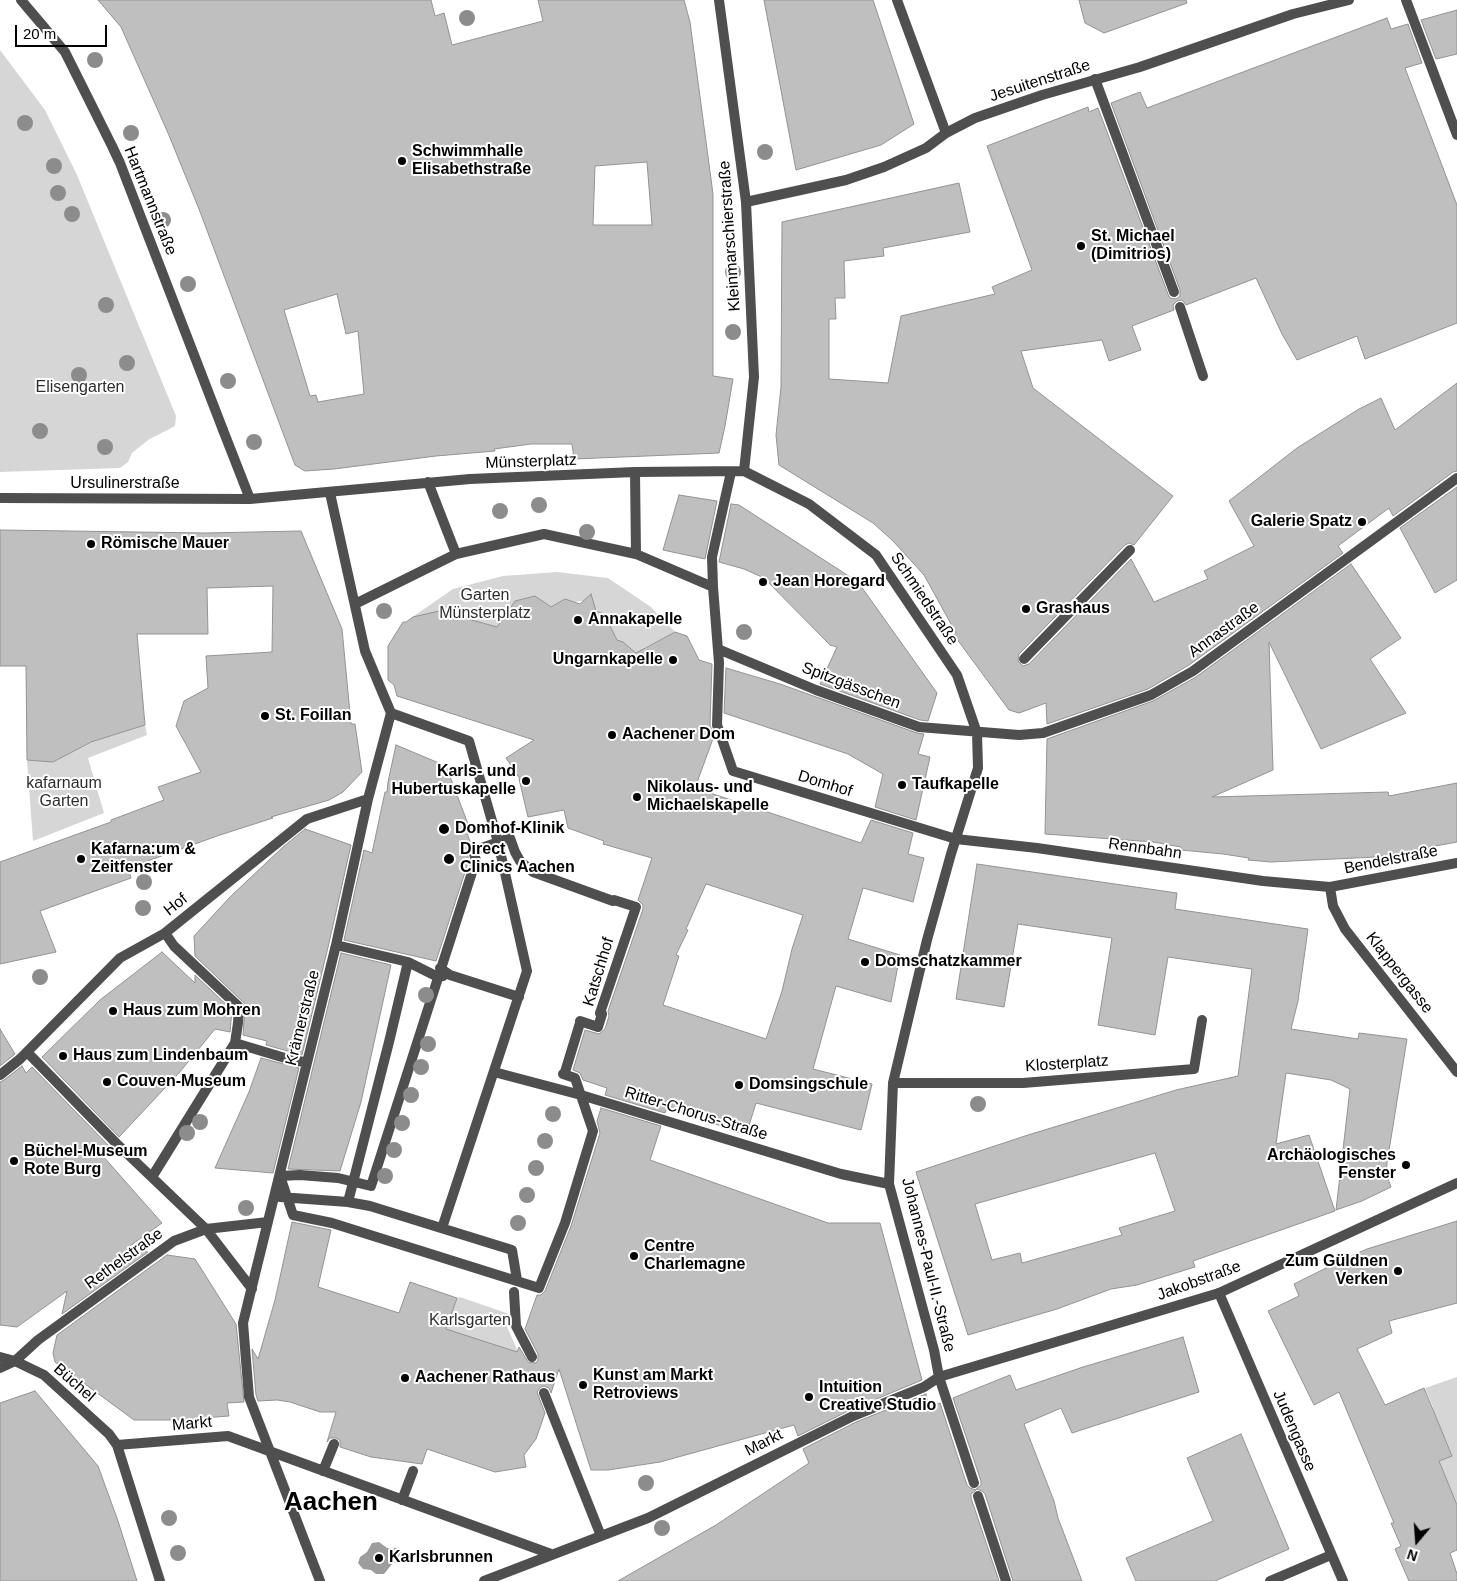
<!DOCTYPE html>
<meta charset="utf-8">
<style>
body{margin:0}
#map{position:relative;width:1457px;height:1581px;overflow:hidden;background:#fff;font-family:Arial,sans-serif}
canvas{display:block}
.north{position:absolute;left:1392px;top:1516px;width:50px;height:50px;-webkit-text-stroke:4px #fff;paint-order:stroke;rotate:198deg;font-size:14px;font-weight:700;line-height:20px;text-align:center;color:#000}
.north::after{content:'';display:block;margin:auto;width:18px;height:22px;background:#000;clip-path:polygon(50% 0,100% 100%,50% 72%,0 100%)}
.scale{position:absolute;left:15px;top:25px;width:92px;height:22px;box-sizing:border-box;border:2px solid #000;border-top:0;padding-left:6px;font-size:15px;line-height:18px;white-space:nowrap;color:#000;-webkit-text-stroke:4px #fff;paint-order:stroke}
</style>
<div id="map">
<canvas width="1457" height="1581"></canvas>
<div class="north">N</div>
<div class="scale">20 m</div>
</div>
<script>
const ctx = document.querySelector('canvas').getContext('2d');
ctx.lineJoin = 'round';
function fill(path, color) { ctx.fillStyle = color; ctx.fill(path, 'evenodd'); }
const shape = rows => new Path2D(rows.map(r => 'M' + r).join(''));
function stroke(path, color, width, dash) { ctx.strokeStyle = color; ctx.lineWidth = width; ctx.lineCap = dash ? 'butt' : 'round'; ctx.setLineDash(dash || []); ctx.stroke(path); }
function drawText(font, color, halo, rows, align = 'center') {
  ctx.font = font + ' Arial,sans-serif'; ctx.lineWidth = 4; ctx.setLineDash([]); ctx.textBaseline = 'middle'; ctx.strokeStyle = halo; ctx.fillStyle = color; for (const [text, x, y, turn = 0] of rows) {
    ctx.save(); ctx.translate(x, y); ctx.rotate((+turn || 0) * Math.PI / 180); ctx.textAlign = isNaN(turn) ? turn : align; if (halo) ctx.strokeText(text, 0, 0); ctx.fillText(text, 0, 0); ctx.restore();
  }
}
fill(shape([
 [0,50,45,110,77,175,176,416,175,426,148,440,132,453,128,462,120,468,0,472],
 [557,572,608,578,651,607,675,632,644,648,642,657,623,642,597,632,600,614,592,604,593,601,591,598,586,601,568,602,565,599,563,600,556,619,510,609,498,629,447,613,431,613,426,614,427,622,411,618,453,589,503,576],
 [145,725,147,735,88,758,104,813,33,841,27,760,53,762,91,742],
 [460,1297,509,1314,507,1327,519,1354,439,1348,457,1298],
 [1457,1377,1457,1510,1445,1480,1446,1479,1439,1461,1452,1455,1438,1423,1430,1409,1433,1407,1425,1388]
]), '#d6d6d6');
fill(shape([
 [379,1542,387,1548,397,1548,401,1552,398,1560,392,1564,384,1574,376,1574,371,1570,363,1569,358,1563,360,1557,367,1552,372,1543]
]), '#9d9d9d');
const building = shape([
 [98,0,431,0,435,16,444,13,452,45,543,21,538,0,684,0,690,22,713,194,713,376,733,379,725,426,719,453,574,459,572,444,531,444,494,449,495,451,436,456,334,469,305,471,295,465,199,209,168,133,121,27,98,0],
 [647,162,652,225,593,225,595,166,647,162],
 [337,294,346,334,358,331,364,394,318,402,316,395,310,396,284,310,337,294],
 [764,0,873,0,914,124,881,145,796,170,764,0],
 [1079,0,1186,0,1187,3,1104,33,1085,23,1079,0],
 [1457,10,1457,54,1436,59,1421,20,1457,10],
 [1387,18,1391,29,1408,24,1422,63,1405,68,1457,205,1457,323,1365,359,1357,336,1297,360,1282,334,1256,278,1186,305,1182,300,1177,301,1173,305,1174,310,1132,326,1141,350,1109,361,1102,340,1021,351,1033,388,1173,496,1134,545,1129,543,1125,545,1019,654,1018,661,1023,666,1029,664,1131,559,1154,602,1208,579,1204,571,1254,546,1229,501,1297,448,1359,409,1381,398,1395,430,1457,383,1457,471,1453,472,1393,516,1389,508,1338,546,1343,553,1189,665,1148,689,1047,724,1046,703,1019,713,1009,710,954,635,956,633,924,575,893,541,873,523,779,465,776,435,781,387,782,222,959,183,970,232,883,248,884,256,844,261,845,298,835,298,836,319,829,319,829,379,888,383,901,316,995,294,992,287,1032,270,987,146,1088,107,1089,112,1098,108,1168,294,1170,298,1176,299,1180,296,1180,290,1111,103,1140,92,1147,108,1387,18],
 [1457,487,1457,580,1435,593,1400,528,1457,487],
 [679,495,717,501,705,559,663,550,679,495],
 [731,504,739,505,858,582,937,693,928,721,920,720,820,684,837,647,830,645,764,578,744,569,719,562,731,504],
 [0,530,205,533,301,531,342,629,351,724,355,724,362,772,343,792,329,800,271,817,273,818,220,835,128,868,131,878,40,911,56,952,0,964,0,862,111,822,111,820,164,800,158,787,201,772,176,726,184,701,208,688,206,656,272,652,273,586,207,588,208,634,137,634,145,725,91,742,53,762,27,760,26,666,0,666,0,530],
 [1351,564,1401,638,1370,659,1406,713,1321,749,1269,642,1273,770,1212,797,1388,792,1389,796,1457,783,1457,842,1376,857,1271,862,1248,860,1249,858,1223,854,1181,850,1181,847,1153,842,1045,834,1047,739,1153,701,1196,677,1351,564],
 [591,594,596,611,604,614,617,640,623,642,636,653,675,632,687,636,699,660,712,664,710,725,714,736,695,788,861,843,871,820,913,833,908,854,924,858,913,902,863,888,848,939,900,955,891,1002,836,986,813,1069,872,1084,861,1130,756,1103,746,1135,702,1119,666,1110,665,1113,605,1095,607,1088,583,1080,580,1073,573,1070,585,1030,599,1034,605,1029,609,1016,608,1011,643,909,643,905,638,900,652,858,603,844,604,841,568,828,564,810,528,817,519,779,520,779,506,758,534,740,397,696,394,685,388,680,388,646,403,622,406,622,413,617,439,611,497,627,515,601,535,596,551,607,565,599,580,604,591,594],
 [706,884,803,915,792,949,782,991,766,1039,663,1005,679,956,676,955,688,930,686,929,706,884],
 [726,668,780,684,917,733,924,734,918,754,930,757,916,820,875,807,883,774,848,754,724,713,726,668],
 [396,745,446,766,468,824,464,825,471,844,466,850,469,860,436,961,344,940,364,850,372,853,385,792,387,792,388,782,396,745],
 [305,829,351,845,329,943,302,1055,266,1045,267,1041,243,1035,245,1004,195,956,194,936,230,897,283,847,305,829],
 [977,864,1177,893,1175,909,1308,929,1298,1001,1291,1029,1358,1039,1359,1033,1407,1039,1387,1163,1386,1173,1391,1187,1362,1201,1336,1210,1350,1089,1331,1080,1286,1073,1276,1144,1309,1135,1335,1211,1193,1261,1195,1267,1137,1285,1111,1289,1057,1309,968,1335,916,1172,1028,1135,1176,1090,1238,1076,1252,969,1168,957,1155,1035,1098,1025,1112,938,1018,924,1004,1007,956,999,977,864],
 [1155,1153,1175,1211,1119,1228,1122,1235,1022,1263,1020,1253,992,1260,975,1204,1155,1153],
 [162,952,195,983,195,975,232,1010,230,1032,215,1029,179,1073,119,1137,42,1057,100,1000,162,952],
 [341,953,391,965,361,1102,340,1171,288,1169,341,953],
 [0,1029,15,1054,0,1066,0,1029],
 [261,1058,299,1068,273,1173,215,1168,249,1092,261,1058],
 [22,1066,26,1073,32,1067,110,1147,102,1155,162,1223,127,1248,148,1252,62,1314,67,1291,17,1327,0,1325,0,1082,4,1080,22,1066],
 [601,1108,661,1126,650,1160,828,1223,880,1223,922,1380,850,1410,798,1436,794,1425,660,1462,608,1470,591,1470,559,1369,551,1393,549,1388,544,1386,541,1387,537,1392,545,1413,536,1439,524,1455,526,1467,495,1472,427,1449,422,1464,371,1457,340,1447,340,1440,336,1438,330,1438,327,1442,336,1412,320,1412,290,1402,277,1400,258,1401,256,1395,252,1349,258,1359,275,1300,292,1222,331,1230,318,1287,399,1313,410,1282,457,1298,446,1329,517,1352,519,1347,528,1362,536,1363,538,1360,538,1354,525,1329,537,1295,541,1295,545,1291,571,1226,600,1133,597,1121,601,1108],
 [1457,1221,1457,1303,1389,1321,1392,1333,1357,1349,1385,1405,1424,1388,1452,1456,1439,1461,1457,1505,1457,1550,1450,1553,1457,1574,1457,1581,1409,1581,1395,1549,1401,1546,1391,1523,1394,1523,1339,1392,1314,1405,1268,1311,1299,1296,1294,1284,1342,1260,1367,1249,1457,1221],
 [167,1255,195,1259,236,1324,244,1402,227,1403,229,1416,176,1420,134,1420,55,1362,53,1353,57,1335,167,1255],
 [1183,1337,1199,1392,1072,1433,1061,1408,1024,1424,1054,1501,1058,1518,1082,1581,1013,1581,985,1494,982,1491,976,1489,981,1485,981,1481,953,1398,1010,1375,1016,1390,1083,1367,1183,1337],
 [35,1391,98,1466,118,1521,137,1581,0,1581,0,1403,35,1391],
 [926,1394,929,1407,940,1403,967,1485,970,1488,976,1490,971,1494,971,1498,999,1581,618,1581,716,1525,809,1463,803,1449,856,1422,926,1394],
 [1241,1434,1289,1549,1215,1581,1136,1581,1126,1558,1213,1521,1187,1458,1241,1434]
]);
fill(building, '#bfbfbf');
stroke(building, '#939393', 1);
stroke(shape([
 [1095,79,1174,292],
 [1180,307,1203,376],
 [1024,659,1130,550],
 [938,1083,1023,1083,1194,1069,1202,1020]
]), '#4f4f4f', 10);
stroke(shape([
 [223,430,250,499],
 [744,471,754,377,746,202],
 [635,472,636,554],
 [731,472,712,557,713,587,719,663,717,725,733,771,956,839,1037,848,1263,881,1330,887],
 [428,482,456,554],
 [0,498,250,499,470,479,635,472,744,471,809,504,876,555,957,675,977,733,978,768,951,854,927,940,893,1083,889,1184,934,1350,939,1377,974,1483],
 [355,604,456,554,544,534,636,554,713,587],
 [718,649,816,690,919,727,1019,735,1043,733,1151,695,1193,671,1457,478],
 [391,713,469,741,498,842,527,971,442,1228],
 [510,838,515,852,520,861,533,872,613,901,614,900,636,907,600,1013,602,1014,598,1027,580,1021,580,1023,565,1072,563,1074,575,1078,593,1131,565,1223,539,1288,332,1223,293,1215,280,1176,300,1175,338,1178,371,1186,476,860,473,851,510,838],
 [165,933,174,946,239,1007,238,1023,235,1043,295,1061,307,1062],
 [336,945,408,962,389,1042,348,1202],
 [408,962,438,977,443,976],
 [440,968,450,975,519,997],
 [27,1052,116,1143,206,1229,252,1289],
 [494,1072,581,1095,841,1174,889,1184],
 [0,1075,20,1059,120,958,165,933,307,819,368,799],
 [893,1083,938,1083],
 [152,1177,235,1043],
 [280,1197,348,1202,370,1206,512,1250,517,1280],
 [268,1222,206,1229,174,1241,38,1340,15,1361,44,1375,109,1434,117,1445,228,1436,551,1554],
 [514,1292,516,1326,532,1357],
 [544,1393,601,1536],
 [117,1445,160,1581],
 [323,1471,334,1444],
 [978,1496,1006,1581],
 [402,1500,413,1471],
 [320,1581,249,1397,243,1323,336,945,368,799,391,713,365,651,330,493],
 [484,1581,648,1518,853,1416,924,1387,939,1377,1219,1293],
 [1270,1581,1331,1555]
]), '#4f4f4f', 10);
stroke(shape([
 [21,0,65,52,112,146,120,163,223,430],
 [719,0,746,202,846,180,884,167,926,148,946,133,975,118,1042,95,1140,67,1293,14,1349,0],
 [897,0,946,133],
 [1406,0,1457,135],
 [1457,863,1330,887,1333,906,1345,929,1457,1072],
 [0,1357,15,1361],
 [0,1368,15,1361],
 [1343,1581,1219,1293,1457,1183]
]), '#4f4f4f', 10);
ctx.fillStyle = '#8c8c8c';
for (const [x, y] of [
 [467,18],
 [95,60],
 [25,123],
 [131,133],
 [765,152],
 [54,166],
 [58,193],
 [72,214],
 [163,220],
 [733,272],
 [188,284],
 [106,305],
 [733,332],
 [127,363],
 [79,375],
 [228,381],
 [40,431],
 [254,442],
 [105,447],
 [539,505],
 [500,511],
 [587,532],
 [384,611],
 [744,632],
 [144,882],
 [143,908],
 [40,977],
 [426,995],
 [428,1044],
 [421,1067],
 [411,1095],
 [978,1104],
 [553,1114],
 [200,1122],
 [402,1123],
 [187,1133],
 [545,1141],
 [394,1150],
 [536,1168],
 [385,1176],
 [527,1195],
 [246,1208],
 [518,1223],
 [646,1483],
 [169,1518],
 [662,1528],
 [178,1553]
]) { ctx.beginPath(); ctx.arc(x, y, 8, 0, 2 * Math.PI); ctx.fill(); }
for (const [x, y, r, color] of [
 [402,161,5,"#000"],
 [1081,246,5,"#000"],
 [1362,522,5,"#000"],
 [91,544,5,"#000"],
 [763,582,5,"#000"],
 [1026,609,5,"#000"],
 [578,620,5,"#000"],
 [673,660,5,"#000"],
 [265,716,5,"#000"],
 [612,735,5,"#000"],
 [526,781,5,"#000"],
 [902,785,5,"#000"],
 [637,797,5,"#000"],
 [444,829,6,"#000"],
 [81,859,5,"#000"],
 [449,859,6,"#000"],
 [865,962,5,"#000"],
 [113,1011,5,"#000"],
 [63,1056,5,"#000"],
 [107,1082,5,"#000"],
 [739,1085,5,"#000"],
 [14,1161,5,"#000"],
 [1406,1165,5,"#000"],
 [634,1256,5,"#000"],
 [1398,1271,5,"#000"],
 [405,1378,5,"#000"],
 [583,1385,5,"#000"],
 [809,1397,5,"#000"],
 [379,1558,5,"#000"]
]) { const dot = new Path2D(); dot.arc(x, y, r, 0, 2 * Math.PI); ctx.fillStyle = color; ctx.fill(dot); stroke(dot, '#fff', 2); }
drawText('16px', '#000', '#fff', [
 ["Jesuitenstraße",1040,81,-18],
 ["Hartmannstraße",150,201,68],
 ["Kleinmarschierstraße",730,236,-94],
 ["Münsterplatz",531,462,-2],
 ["Ursulinerstraße",125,484],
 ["Schmiedstraße",924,599,56],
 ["Annastraße",1224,630,-36],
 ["Spitzgässchen",851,686,21],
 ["Domhof",825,784,17],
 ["Rennbahn",1145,849,8],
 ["Bendelstraße",1391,860,-11],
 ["Hof",176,905,-39],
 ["Katschhof",599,972,-73],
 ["Klappergasse",1399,973,52],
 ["Krämerstraße",303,1018,-76],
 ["Klosterplatz",1067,1064,-4],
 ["Ritter-Chorus-Straße",696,1114,17],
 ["Rethelstraße",124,1259,-36],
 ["Johannes-Paul-II.-Straße",928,1265,76],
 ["Jakobstraße",1199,1281,-20],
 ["Büchel",74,1383,41],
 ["Markt",192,1424,-5],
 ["Judengasse",1294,1431,67],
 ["Markt",764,1443,-27]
]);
drawText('bold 16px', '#000', '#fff', [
 ["Schwimmhalle",412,152],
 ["Elisabethstraße",412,170],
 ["St. Michael",1091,237],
 ["(Dimitrios)",1091,255],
 ["Galerie Spatz",1352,522,"right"],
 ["Römische Mauer",101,544],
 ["Jean Horegard",773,582],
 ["Grashaus",1036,609],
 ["Annakapelle",588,620],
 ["Ungarnkapelle",663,660,"right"],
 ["St. Foillan",275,716],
 ["Aachener Dom",622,735],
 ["Karls- und",516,772,"right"],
 ["Hubertuskapelle",516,790,"right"],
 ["Taufkapelle",912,785],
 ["Nikolaus- und",647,788],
 ["Michaelskapelle",647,806],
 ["Domhof-Klinik",455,829],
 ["Kafarna:um &",91,850],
 ["Zeitfenster",91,868],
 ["Direct",460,850],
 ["Clinics Aachen",460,868],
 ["Domschatzkammer",875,962],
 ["Haus zum Mohren",123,1011],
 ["Haus zum Lindenbaum",73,1056],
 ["Couven-Museum",117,1082],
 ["Domsingschule",749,1085],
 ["Büchel-Museum",24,1152],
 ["Rote Burg",24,1170],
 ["Archäologisches",1396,1156,"right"],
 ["Fenster",1396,1174,"right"],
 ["Centre",644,1247],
 ["Charlemagne",644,1265],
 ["Zum Güldnen",1388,1262,"right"],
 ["Verken",1388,1280,"right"],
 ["Kunst am Markt",593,1376],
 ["Retroviews",593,1394],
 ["Aachener Rathaus",415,1378],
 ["Intuition",819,1388],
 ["Creative Studio",819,1406],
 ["Karlsbrunnen",389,1558]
], 'left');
drawText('16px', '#2d2d2d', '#fff', [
 ["Elisengarten",80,388],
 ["Garten",485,596],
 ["Münsterplatz",485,614],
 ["kafarnaum",64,784],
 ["Garten",64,802],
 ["Karlsgarten",470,1321]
]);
drawText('bold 26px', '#000', '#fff', [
 ["Aachen",331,1503]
]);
</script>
